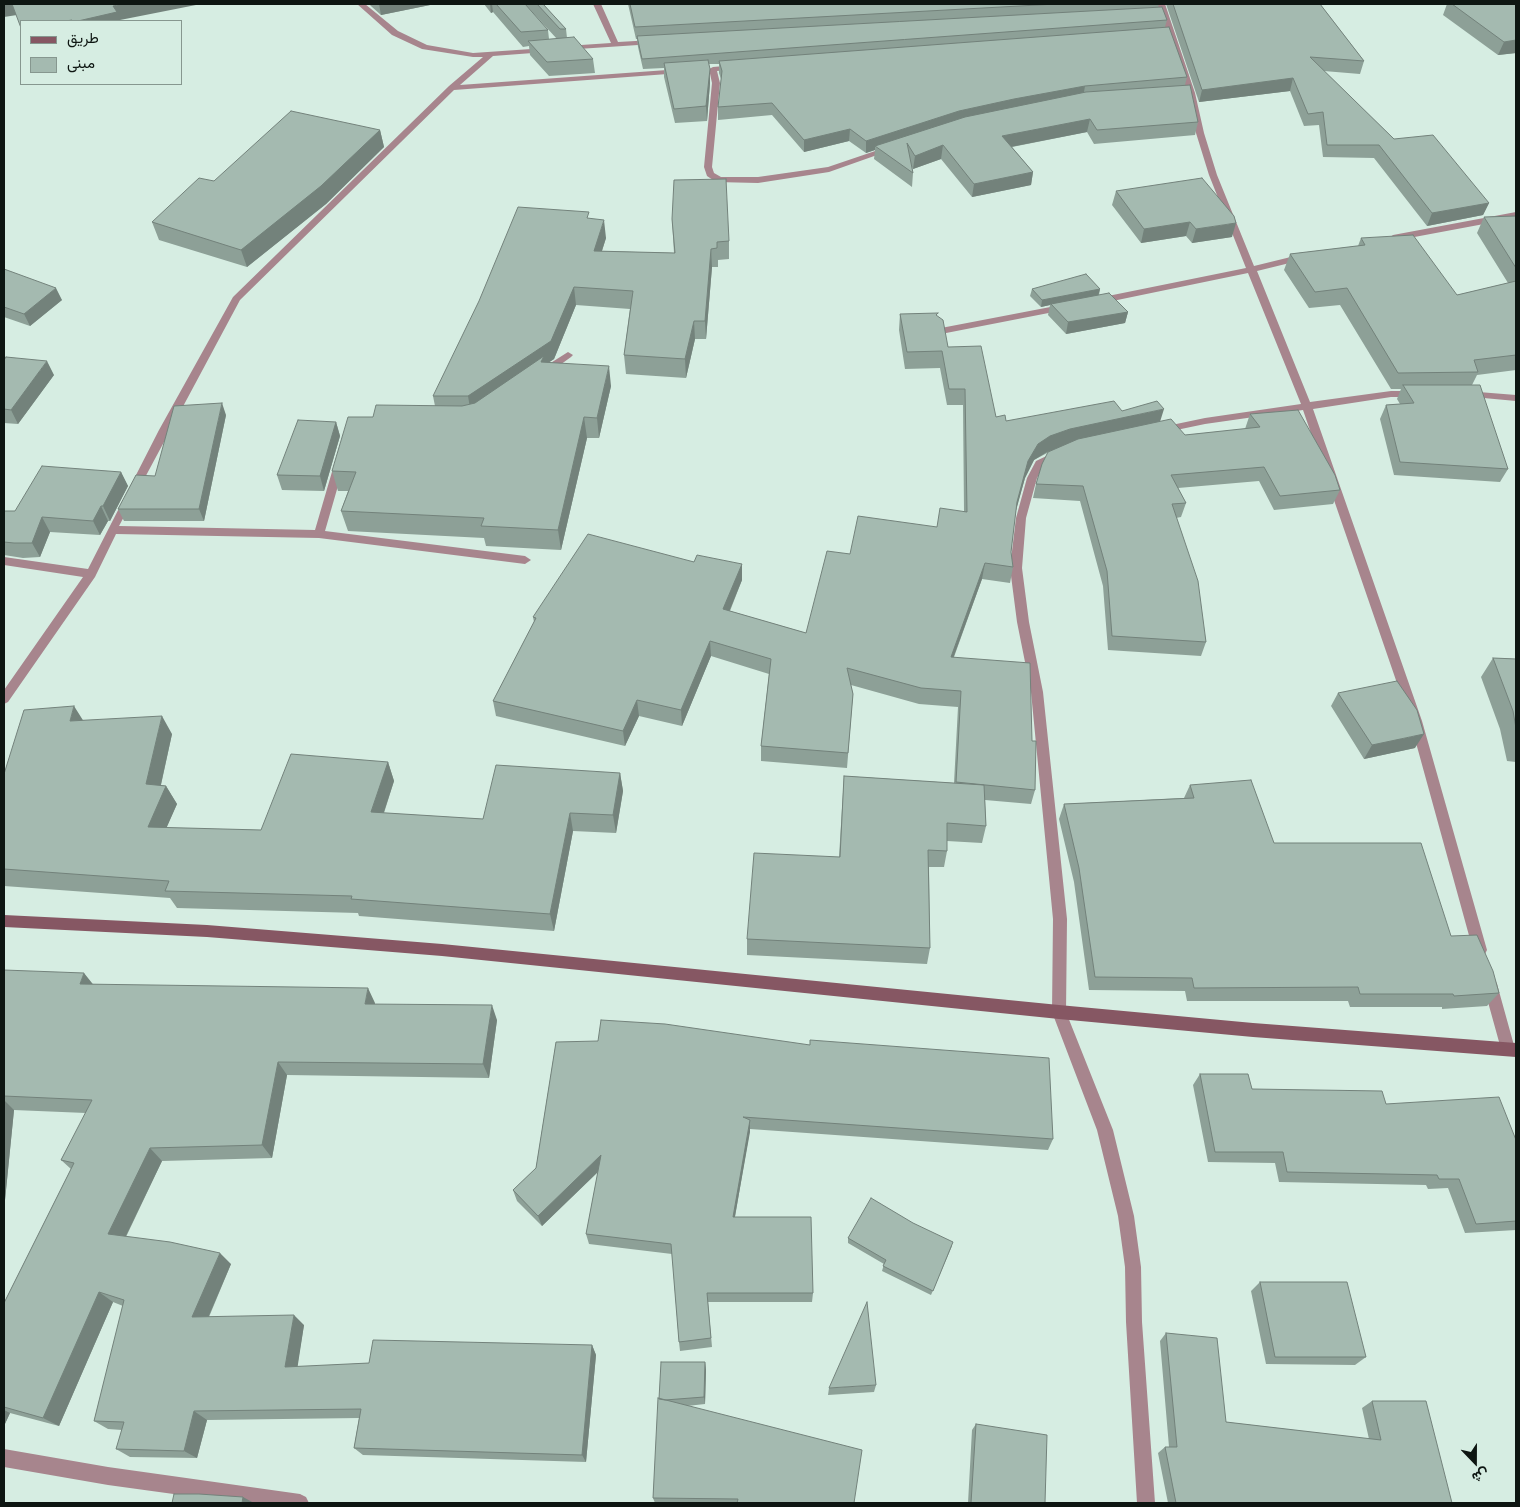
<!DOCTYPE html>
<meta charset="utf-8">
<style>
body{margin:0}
#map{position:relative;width:1520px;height:1507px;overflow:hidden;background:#d6ede2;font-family:Cabin,Vazirmatn,sans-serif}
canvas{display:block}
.frame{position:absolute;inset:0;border:5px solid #0e1612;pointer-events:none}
.legend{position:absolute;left:20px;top:20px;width:162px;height:65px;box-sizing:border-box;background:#d6ede2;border:1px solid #86978f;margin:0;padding:6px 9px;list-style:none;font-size:15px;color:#0e1612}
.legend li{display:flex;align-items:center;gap:10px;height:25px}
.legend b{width:25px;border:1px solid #86978f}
.north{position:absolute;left:1450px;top:1437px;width:50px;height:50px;-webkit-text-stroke:4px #d6ede2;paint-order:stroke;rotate:158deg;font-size:14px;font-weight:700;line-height:20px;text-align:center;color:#0e1612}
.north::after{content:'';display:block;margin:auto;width:18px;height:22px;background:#0e1612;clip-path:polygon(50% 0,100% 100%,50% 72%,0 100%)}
</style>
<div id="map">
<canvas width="1520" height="1507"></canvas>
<div class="frame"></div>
<ul class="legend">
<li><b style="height:6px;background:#865763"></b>طريق</li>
<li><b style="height:14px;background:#a4bab0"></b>مبنى</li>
</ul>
<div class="north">ش</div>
</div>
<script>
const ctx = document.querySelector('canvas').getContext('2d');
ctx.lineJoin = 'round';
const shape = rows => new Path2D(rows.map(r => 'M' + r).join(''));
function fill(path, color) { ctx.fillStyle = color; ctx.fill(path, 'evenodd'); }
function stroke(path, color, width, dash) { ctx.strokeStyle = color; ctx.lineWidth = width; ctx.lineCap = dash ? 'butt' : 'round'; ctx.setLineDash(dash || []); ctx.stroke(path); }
fill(shape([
 [357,4,365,4,398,31,427,45,473,53,546,48,550,50,546,52,493,56,460,85,681,69,685,71,681,73,454,90,240,300,119,526,315,530,334,465,339,461,344,465,325,531,525,556,531,560,525,564,319,538,116,534,95,577,8,702,4,704,4,690,83,577,4,565,4,557,88,569,159,430,233,297,449,86,483,57,473,57,422,49,392,35,357,4],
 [593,4,601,4,618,42,653,40,657,42,653,44,563,50,562,48,566,46,611,43,593,4],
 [1157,4,1165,4,1195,93,1204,133,1217,175,1254,266,1303,254,1308,257,1306,259,1257,271,1310,402,1391,391,1414,391,1419,394,1414,397,1391,397,1313,409,1422,721,1487,950,1485,954,1480,956,1475,954,1473,950,1410,721,1303,410,1205,424,1162,433,1157,430,1162,427,1205,418,1301,404,1248,273,1098,304,1093,301,1098,298,1246,268,1209,175,1196,133,1187,93,1157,4],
 [736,65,739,65,739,69,717,71,720,83,712,167,714,173,721,177,758,177,828,167,887,147,894,149,829,172,758,183,716,182,707,176,704,167,712,83,709,69,713,67,736,65],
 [1516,212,1516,218,1393,241,1389,238,1393,235,1516,212],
 [1066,304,1071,307,1069,309,941,334,936,331,941,328,1066,304],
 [568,352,573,355,571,357,546,375,538,375,538,371,568,352],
 [1466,391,1516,395,1516,401,1462,396,1461,394,1466,391],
 [1057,451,1061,452,1062,454,1061,456,1044,465,1037,478,1026,518,1022,568,1029,622,1043,692,1067,919,1066,1012,1113,1130,1134,1216,1141,1267,1142,1322,1155,1503,1137,1503,1126,1322,1125,1267,1118,1216,1097,1130,1052,1012,1053,919,1031,692,1017,622,1010,568,1016,518,1027,478,1036,461,1057,451],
 [1490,978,1495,980,1497,984,1515,1049,1513,1054,1508,1056,1503,1054,1501,1049,1483,984,1485,980,1490,978],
 [4,1449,108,1467,300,1494,306,1497,309,1503,239,1503,108,1485,4,1467,4,1449]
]), '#a7858d');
fill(shape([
 [4,915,207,925,442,944,1059,1005,1253,1023,1516,1043,1516,1057,1253,1037,1059,1019,442,956,207,937,4,927,4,915]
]), '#865763');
fill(shape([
 [369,4,435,4,381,15,372,7],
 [484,4,525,4,548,30,549,39,557,39,525,4,543,4,566,29,567,38,593,59,595,73,549,76,530,55,529,46,523,47,493,12,491,13],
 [628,4,1159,4,1158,8,1167,20,1165,27,1187,77,1185,85,1198,122,1195,135,1094,144,1087,132,1012,147,1033,172,1031,185,972,197,941,159,913,169,912,167,913,173,912,187,874,159,875,150,866,153,849,141,804,152,772,115,718,120,718,107,721,79,719,73,719,64,709,64,710,83,707,121,675,123,664,77,664,68,643,69,638,47,637,39,636,39],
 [1166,4,1320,4,1364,61,1360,74,1324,71,1394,139,1489,203,1483,215,1427,226,1374,158,1323,157,1319,125,1304,126,1290,91,1199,102],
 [1447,4,1516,4,1516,53,1498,55,1443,15],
 [380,130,384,147,326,204,247,267,159,240,152,222],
 [1116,191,1232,237,1192,243,1186,236,1141,243,1112,205],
 [1516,216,1516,370,1477,375,1472,385,1508,469,1500,482,1394,475,1380,419,1386,405,1400,404,1397,399,1401,389,1391,389,1340,305,1309,308,1284,270,1290,254,1358,246,1361,238,1457,295,1508,283,1477,233,1484,217],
 [590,219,606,238,602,251,674,253,672,219,729,241,729,259,718,260,718,267,712,267,706,339,695,339,686,378,626,374,624,355,630,309,576,305,554,359,548,363,611,386,599,438,587,438,561,550,486,546,484,538,348,531,341,511,348,491,338,491,332,471,373,417,435,406,433,396],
 [4,269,62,300,30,326,4,317],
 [1032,289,1100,289,1099,295,1128,312,1125,323,1066,334,1048,315,1050,305,1041,307,1030,296],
 [900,314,937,316,948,347,996,417,1006,421,1122,411,1160,422,1185,435,1245,429,1250,414,1340,490,1333,504,1274,510,1259,481,1178,488,1186,503,1181,517,1176,518,1206,642,1201,656,1108,650,1103,586,1080,501,1033,498,1036,484,1049,452,1034,460,1025,478,1016,509,1011,552,1013,567,1010,583,982,579,954,657,1032,741,1035,790,1031,804,985,800,986,826,982,843,947,841,947,851,944,867,929,867,930,948,927,964,747,955,747,939,839,857,844,776,954,783,958,707,919,704,851,685,853,694,847,768,761,761,761,746,769,674,711,656,682,726,639,716,625,746,496,716,493,701,534,622,533,617,694,562,742,564,742,580,730,611,806,633,850,554,937,527,964,511,963,405,947,405,940,368,905,369,899,330],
 [4,360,54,375,18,424,4,423],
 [226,415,204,521,124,521,118,509],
 [336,422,340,436,324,491,282,490,277,475],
 [121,472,128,486,110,521,108,521,100,535,50,532,40,557,23,558,4,555,4,556,4,511,15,511],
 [1493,658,1516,659,1516,762,1507,761,1500,729,1481,677],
 [1338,693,1415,748,1364,759,1331,706],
 [83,720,172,734,161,785,166,786,177,804,166,828,261,830,388,762,394,781,384,813,483,819,620,773,623,791,616,833,573,831,554,931,359,916,358,913,177,908,170,898,4,886,4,774],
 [1190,785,1274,843,1451,936,1499,993,1487,1006,1442,1009,1442,1007,1350,1007,1348,1001,1187,1001,1185,991,1089,990,1074,882,1059,819,1064,804,1184,798],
 [4,970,92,984,375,1003,375,1004,497,1020,489,1078,287,1075,272,1158,162,1161,126,1237,231,1264,209,1317,304,1325,297,1367,369,1363,592,1345,596,1355,586,1462,363,1455,354,1448,359,1418,207,1420,197,1458,130,1457,116,1449,122,1430,108,1429,94,1421,123,1306,113,1302,59,1426,10,1413,4,1426,4,1303,71,1169,61,1160,86,1113,14,1110,4,1210],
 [556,1042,1053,1139,1048,1150,750,1129,735,1217,813,1293,812,1302,708,1302,712,1347,680,1351,679,1342,672,1254,589,1244,586,1234,598,1172,542,1226,517,1201,513,1190,536,1168],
 [1200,1074,1252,1089,1386,1104,1516,1140,1516,1230,1465,1233,1448,1188,1428,1189,1426,1185,1279,1182,1275,1163,1208,1162,1193,1085],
 [848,1238,952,1246,931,1295,882,1271,884,1264,848,1243],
 [1260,1282,1366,1357,1355,1365,1266,1364,1251,1291],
 [1166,1333,1226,1422,1369,1439,1362,1408,1372,1401,1452,1503,1168,1503,1158,1453,1165,1447,1169,1447,1160,1341],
 [705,1362,706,1370,705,1404,687,1406,854,1503,655,1503,653,1498,659,1399],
 [876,1385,874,1392,828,1395,829,1388],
 [976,1424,1045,1503,968,1503,972,1430]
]), '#8da097');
fill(shape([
 [4,4,12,4,17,15,4,17],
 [122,4,201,4,120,20,120,21,78,21,113,6],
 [379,4,435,4,381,15],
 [490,4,492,4,493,12,491,13],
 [1516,40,1516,53,1498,55,1504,42],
 [710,69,710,83,707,121,706,106],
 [1293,78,1290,91,1199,102,1202,90],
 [1085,86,1083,98,875,146,875,150,866,153,866,141,959,111,1014,99],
 [1090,119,1087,132,1000,149,1002,136],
 [850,129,849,141,804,152,804,140],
 [380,130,384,147,326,204,247,267,241,250],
 [943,145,941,159,913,169,915,156],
 [1033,172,1031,185,972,197,974,184],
 [1489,203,1483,215,1427,226,1432,213],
 [604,220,606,238,596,269,594,251],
 [1190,222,1186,236,1141,243,1144,229],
 [1236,223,1232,237,1192,243,1196,229],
 [711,249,712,267,706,339,705,321],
 [574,287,576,305,554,359,471,414,468,396],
 [56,288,62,300,30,326,24,314],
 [1100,289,1098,296,1051,304,1050,305,1041,307,1042,300],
 [1128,312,1125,323,1066,334,1068,322],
 [694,321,695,339,686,378,685,359],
 [47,361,54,375,18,424,11,410],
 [609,366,611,386,599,438,597,418],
 [222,403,226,415,204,521,199,509],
 [1164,409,1159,425,1067,445,1047,452,1034,460,1025,478,1014,518,1017,502,1028,461,1038,444,1050,436,1070,429],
 [584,417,587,438,561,550,558,530],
 [336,422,340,436,324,491,320,476],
 [121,472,128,486,110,521,103,506],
 [101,506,108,521,100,535,93,521],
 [42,517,50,532,40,557,32,543],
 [985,563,982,579,948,672,951,657],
 [742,564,742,580,724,624,723,609],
 [710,641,711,656,682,726,681,710],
 [637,700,639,716,625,746,623,731],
 [74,706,86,725,70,721],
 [162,716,172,734,157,802,146,784],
 [1424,734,1415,748,1364,759,1372,745],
 [388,762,394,781,378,830,371,812],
 [620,773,623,791,616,833,613,815],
 [166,786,177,804,159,845,148,827],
 [570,813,573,831,554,931,550,914],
 [84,973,96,988,80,984],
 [368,988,375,1003,372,1018,365,1004],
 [492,1005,497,1020,489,1078,483,1064],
 [278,1062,287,1075,272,1158,262,1145],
 [4,1100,14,1110,4,1210],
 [750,1120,750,1132,733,1227,733,1217],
 [150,1148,162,1161,121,1246,108,1234],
 [601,1155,604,1166,542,1226,538,1216],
 [220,1253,231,1264,204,1327,192,1317],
 [99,1292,113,1302,59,1426,43,1418],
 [294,1315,304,1325,296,1377,285,1367],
 [592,1345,596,1355,586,1462,582,1455],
 [705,1362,706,1370,705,1404,704,1397],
 [4,1410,10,1413,4,1426],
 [194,1411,207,1420,197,1458,184,1451],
 [243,1497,254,1503,242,1503]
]), '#73827b');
const building = shape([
 [12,4,122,4,113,6,117,12,78,21,73,21,72,20,66,21,21,21,21,28,12,4],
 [496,4,525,4,548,30,521,32,496,4],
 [537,4,543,4,566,29,560,29,537,4],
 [630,4,1056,4,635,27,630,4],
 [1173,4,1320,4,1364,61,1310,57,1394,139,1433,135,1489,203,1432,213,1379,145,1327,145,1323,112,1308,114,1293,78,1202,90,1173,4],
 [1452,4,1516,4,1516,40,1504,42,1452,4],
 [1162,7,1167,20,642,59,637,36,1162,7],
 [1169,27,1187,77,1085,86,1014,99,959,111,866,141,850,129,804,140,772,103,718,107,722,71,719,61,1169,27],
 [574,37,593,59,547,62,528,41,574,37],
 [708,60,710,69,706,106,674,109,664,63,708,60],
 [1190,85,1198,122,1097,130,1090,119,1002,136,1033,172,974,184,943,145,915,156,907,143,913,173,875,146,965,117,1086,92,1190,85],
 [291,111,380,130,321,186,241,250,152,222,199,178,214,181,291,111],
 [1202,178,1234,216,1236,223,1196,229,1190,222,1144,229,1116,191,1202,178],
 [726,179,729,241,717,242,717,248,711,249,705,321,694,321,685,359,624,355,633,291,574,287,551,341,468,396,433,396,479,301,518,207,589,212,587,218,604,220,594,251,675,253,672,219,674,180,726,179],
 [1516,216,1516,268,1484,217,1516,216],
 [1413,235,1457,295,1516,281,1516,355,1474,360,1478,372,1398,373,1347,288,1315,292,1290,254,1365,245,1361,238,1413,235],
 [4,269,56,288,24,314,4,307,4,269],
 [1086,274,1100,289,1042,300,1032,289,1086,274],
 [1109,293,1128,312,1068,322,1051,304,1109,293],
 [938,313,936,315,943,320,948,347,981,346,996,417,1005,415,1006,421,1114,401,1122,411,1157,401,1164,409,1070,429,1050,436,1038,444,1028,461,1017,502,1011,552,1013,567,985,563,951,657,1030,663,1032,741,1036,741,1035,790,956,782,961,691,921,688,847,668,853,694,848,753,761,746,771,659,710,641,681,710,637,700,623,731,493,701,536,618,533,617,588,534,694,562,697,555,742,564,723,609,806,633,827,551,850,554,858,516,937,527,940,508,967,512,965,389,949,389,942,351,907,352,900,314,938,313],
 [544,356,541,362,609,366,597,418,584,417,558,530,481,526,484,518,341,511,356,472,332,471,348,417,373,417,376,405,462,406,475,403,544,356],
 [6,357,47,361,11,410,4,409,4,360,6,357],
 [1403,385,1480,385,1508,469,1400,462,1386,405,1414,403,1403,385],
 [222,403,199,509,118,509,136,475,155,476,174,406,222,403],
 [1298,410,1335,475,1340,490,1280,496,1264,467,1171,475,1186,503,1172,504,1198,581,1206,642,1112,636,1107,571,1083,486,1036,484,1042,464,1048,452,1078,439,1171,419,1185,435,1260,427,1250,414,1298,410],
 [298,420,336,422,320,476,277,475,298,420],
 [42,466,121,472,103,506,101,506,93,521,42,517,32,543,14,543,4,542,4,511,15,511,42,466],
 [1493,658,1516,659,1516,728,1513,711,1493,658],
 [1397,681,1417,710,1424,734,1372,745,1338,693,1397,681],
 [74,706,70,721,162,716,146,784,166,786,148,827,261,830,291,754,388,762,371,812,483,819,496,765,620,773,613,815,570,813,550,914,351,899,352,896,165,891,169,881,4,869,4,774,24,710,74,706],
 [844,776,984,785,986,826,947,823,947,851,928,850,930,948,747,939,754,853,840,857,844,776],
 [1251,780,1274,843,1421,843,1451,936,1477,935,1493,971,1499,993,1454,996,1453,994,1360,994,1358,987,1194,988,1192,978,1095,977,1079,868,1064,804,1194,798,1190,785,1251,780],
 [4,970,84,973,80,984,368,988,365,1004,492,1005,483,1064,278,1062,262,1145,150,1148,108,1234,170,1242,220,1253,192,1317,294,1315,285,1367,369,1363,373,1340,592,1345,582,1455,354,1448,361,1409,194,1411,184,1451,116,1449,124,1422,94,1421,124,1300,99,1292,43,1418,4,1407,4,1303,74,1163,61,1160,92,1100,4,1096,4,970],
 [601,1020,665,1024,810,1045,810,1040,1049,1058,1053,1139,743,1117,750,1120,733,1217,811,1217,813,1293,707,1293,711,1338,679,1342,671,1244,586,1234,601,1155,538,1216,513,1190,536,1168,556,1042,598,1041,601,1020],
 [1200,1074,1248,1074,1252,1089,1382,1091,1386,1104,1499,1097,1516,1140,1516,1221,1476,1224,1459,1179,1439,1179,1437,1175,1287,1172,1283,1152,1215,1152,1200,1074],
 [871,1198,913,1223,953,1242,933,1291,883,1266,886,1260,848,1238,871,1198],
 [1260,1282,1347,1282,1366,1357,1275,1357,1260,1282],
 [867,1302,876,1385,829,1388,867,1302],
 [1166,1333,1217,1338,1226,1422,1381,1440,1372,1401,1426,1401,1452,1503,1176,1503,1165,1447,1177,1447,1166,1333],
 [661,1362,705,1362,704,1397,665,1400,659,1399,661,1362],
 [658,1398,862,1450,854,1503,737,1503,738,1499,653,1498,658,1398],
 [976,1424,1047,1435,1045,1503,971,1503,976,1424],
 [174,1494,199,1494,243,1497,242,1503,172,1503,174,1494]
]);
fill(building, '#a4bab0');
stroke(building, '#73827b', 1);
</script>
